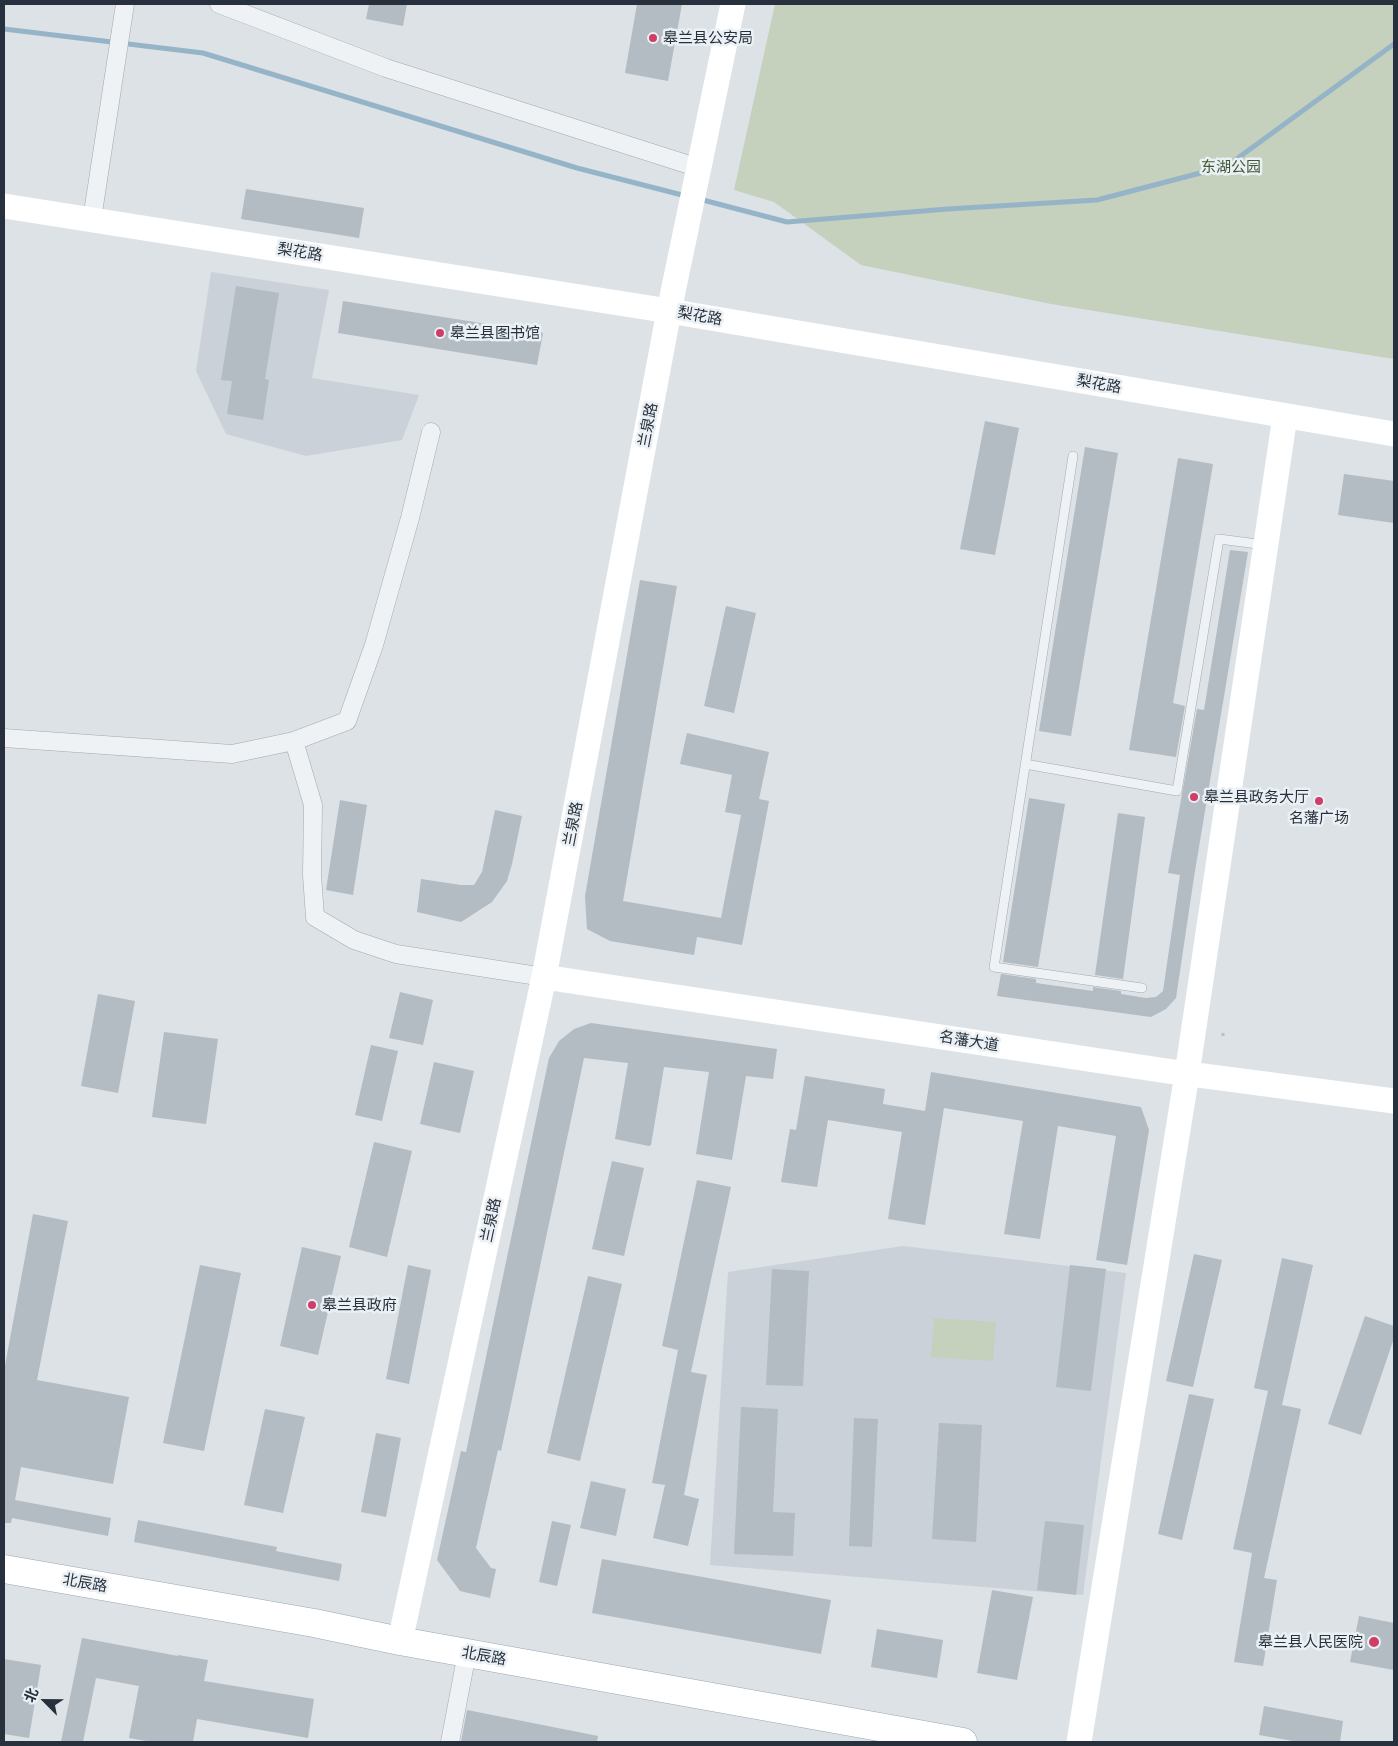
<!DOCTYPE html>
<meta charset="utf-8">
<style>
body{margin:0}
#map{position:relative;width:1398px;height:1746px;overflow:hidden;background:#dce2e6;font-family:Lato,"Noto Sans SC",sans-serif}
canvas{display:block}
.frame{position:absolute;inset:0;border:5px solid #26313d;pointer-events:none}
.north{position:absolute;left:20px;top:1676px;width:50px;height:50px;-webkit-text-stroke:4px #ebf0f4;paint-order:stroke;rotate:293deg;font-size:14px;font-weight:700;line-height:20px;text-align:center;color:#26313d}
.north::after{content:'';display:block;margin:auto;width:18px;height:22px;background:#26313d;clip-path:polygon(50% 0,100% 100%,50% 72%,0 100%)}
</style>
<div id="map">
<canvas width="1398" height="1746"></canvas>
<div class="frame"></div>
<div class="north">北</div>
</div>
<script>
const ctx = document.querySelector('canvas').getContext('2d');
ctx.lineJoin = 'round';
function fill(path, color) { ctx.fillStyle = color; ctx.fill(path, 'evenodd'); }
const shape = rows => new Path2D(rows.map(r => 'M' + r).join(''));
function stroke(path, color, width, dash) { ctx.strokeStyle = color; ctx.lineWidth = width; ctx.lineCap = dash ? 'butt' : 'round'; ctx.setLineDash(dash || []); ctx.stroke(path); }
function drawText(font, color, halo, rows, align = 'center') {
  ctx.font = font + ' Lato,"Noto Sans SC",sans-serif'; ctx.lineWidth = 5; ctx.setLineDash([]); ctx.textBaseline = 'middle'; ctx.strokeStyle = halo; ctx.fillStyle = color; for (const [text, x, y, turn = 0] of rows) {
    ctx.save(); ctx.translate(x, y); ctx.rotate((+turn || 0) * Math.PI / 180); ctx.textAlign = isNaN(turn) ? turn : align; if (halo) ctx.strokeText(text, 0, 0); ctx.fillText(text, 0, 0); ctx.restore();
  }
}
fill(shape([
 [211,272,329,290,312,378,419,395,402,440,306,456,226,434,196,371],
 [903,1246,1126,1273,1083,1595,710,1565,728,1272]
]), '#cad1d8');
fill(shape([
 [775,4,1394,4,1394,359,1051,304,861,265,774,202,734,190],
 [934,1318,996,1322,993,1361,931,1357]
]), '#c5d0bd');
stroke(shape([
 [4,29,203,53,577,168,686,196],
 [699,199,787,222,948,209,1097,200,1227,166,1394,44]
]), '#96b4c7', 5);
fill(shape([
 [369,4,407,4,403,26,366,19],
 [637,4,682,4,668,81,625,73],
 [246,189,364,208,359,238,241,219],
 [236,286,279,293,265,379,269,380,263,420,227,414,232,381,221,380],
 [343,301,543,333,537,365,338,333],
 [985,421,1019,428,995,555,960,549],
 [1085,447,1118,453,1071,736,1039,731],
 [1178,458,1213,464,1173,703,1185,706,1176,757,1129,750],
 [1344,474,1394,481,1394,523,1338,515],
 [1230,550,1248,552,1194,877,1176,998,1166,1009,1151,1017,997,996,1001,974,1036,979,1036,983,1093,991,1093,987,1121,991,1121,994,1146,998,1156,997,1163,991,1180,875,1168,873,1197,709,1204,710],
 [640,580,677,586,623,901,721,918,741,815,725,812,732,775,680,764,687,733,769,752,759,799,769,801,742,945,697,937,694,955,610,941,587,929,585,896],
 [726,606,756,613,734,713,704,706],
 [1029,798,1065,804,1038,967,1003,962],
 [340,800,367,805,353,895,326,890],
 [495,810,522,816,512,864,507,881,492,902,461,922,417,912,421,879,461,885,474,885,482,872],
 [1118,813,1145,817,1123,979,1095,975],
 [400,992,433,1000,423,1045,389,1038],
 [98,994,135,1001,118,1093,81,1086],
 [591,1023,777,1049,773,1079,746,1076,732,1160,696,1154,709,1072,664,1067,651,1145,649,1146,615,1139,628,1063,584,1058,501,1451,498,1450,476,1548,491,1568,496,1569,490,1598,460,1591,437,1560,461,1451,466,1452,549,1058,559,1041,574,1029],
 [164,1032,218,1039,206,1124,152,1117],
 [371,1045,398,1051,382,1121,355,1115],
 [434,1062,474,1071,460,1133,420,1124],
 [931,1072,1141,1107,1149,1130,1127,1265,1096,1260,1116,1136,1058,1126,1040,1239,1004,1234,1023,1121,944,1108,925,1225,888,1219,902,1132,828,1120,817,1187,781,1182,790,1129,796,1130,805,1076,885,1089,883,1104,925,1111],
 [374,1142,412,1151,387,1257,349,1247],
 [612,1161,644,1168,624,1256,592,1249],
 [697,1180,731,1187,691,1372,707,1375,684,1495,699,1499,688,1546,653,1538,665,1485,652,1483,678,1350,662,1346],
 [33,1214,68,1221,37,1380,129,1397,113,1484,21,1467,15,1500,111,1518,108,1536,12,1518,11,1523,4,1523,4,1371],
 [302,1247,341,1256,318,1355,280,1346],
 [1194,1254,1222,1260,1193,1387,1166,1381],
 [1282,1258,1313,1265,1282,1405,1301,1409,1264,1578,1277,1580,1263,1666,1234,1662,1252,1553,1233,1549,1268,1391,1254,1388],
 [200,1265,241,1273,204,1451,163,1443],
 [408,1265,431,1270,409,1384,386,1379],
 [1070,1265,1106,1269,1091,1391,1056,1387],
 [772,1269,809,1271,803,1386,766,1385],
 [588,1276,622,1284,580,1461,547,1453],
 [1365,1316,1394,1326,1394,1338,1361,1435,1328,1424],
 [1189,1394,1214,1399,1182,1540,1158,1534],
 [741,1407,778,1409,773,1512,795,1513,793,1556,734,1554],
 [265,1409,305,1417,283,1513,244,1505],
 [854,1418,878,1419,872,1547,849,1546],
 [939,1423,982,1425,976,1542,932,1539],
 [376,1433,401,1438,386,1517,361,1512],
 [591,1481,626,1489,616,1536,580,1528],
 [138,1520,277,1547,276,1551,342,1564,339,1581,134,1542],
 [552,1521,571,1525,557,1586,539,1582],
 [1045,1521,1084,1525,1076,1595,1037,1590],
 [602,1559,831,1600,821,1654,592,1613],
 [992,1590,1033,1597,1017,1680,977,1673],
 [1359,1616,1394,1623,1394,1670,1350,1662],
 [877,1629,943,1640,937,1678,871,1667],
 [82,1638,178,1656,178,1655,208,1660,204,1681,314,1699,308,1738,197,1719,193,1742,152,1742,129,1738,139,1686,96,1678,83,1742,61,1742],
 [4,1659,41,1665,29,1738,4,1734],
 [1264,1706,1343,1721,1340,1742,1299,1742,1259,1735],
 [467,1710,598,1736,597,1742,461,1742]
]), '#b3bbc3');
const lane = shape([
 [1073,456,994,967,1142,988],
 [1025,764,1177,791,1219,539,1265,545]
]);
const street = shape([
 [219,4,386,68,699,168],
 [92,219,125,4],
 [4,738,232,754,294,741,347,721,374,645,410,518,431,432],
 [294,741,313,805,312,875,315,917,354,940,396,954,544,977],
 [450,1742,467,1653]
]);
const primary = shape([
 [4,1569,314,1623,400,1641,963,1742]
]);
stroke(lane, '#a2a9b0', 10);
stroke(street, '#a2a9b0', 19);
stroke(primary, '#9ba7b2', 29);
stroke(shape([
 [1223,1033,1223,1036]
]), '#bbc0c5', 3, [4, 4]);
stroke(lane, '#eff2f5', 9);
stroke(street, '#eff2f5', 18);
stroke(shape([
 [4,206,669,311,1394,434],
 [544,977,1167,1071,1394,1101],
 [400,1641,544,977,669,311,733,4],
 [1079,1742,1187,1074,1285,416]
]), '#fff', 25);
stroke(primary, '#fff', 28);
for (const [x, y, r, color] of [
 [653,38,5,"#ce3e67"],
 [440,333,5,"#ce3e67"],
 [1194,797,5,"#ce3e67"],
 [1319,801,5,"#ce3e67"],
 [312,1305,5,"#ce3e67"],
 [1374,1642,6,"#ce3e67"]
]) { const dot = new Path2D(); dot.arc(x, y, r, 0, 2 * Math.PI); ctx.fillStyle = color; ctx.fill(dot); stroke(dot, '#ebf0f4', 2); }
drawText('15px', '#26313d', '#ebf0f4', [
 ["皋兰县公安局",663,38],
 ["皋兰县图书馆",450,333],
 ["皋兰县政务大厅",1204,797],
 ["名藩广场",1319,818,"center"],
 ["皋兰县政府",322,1305],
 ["皋兰县人民医院",1363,1642,"right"]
], 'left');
drawText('15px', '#3f5833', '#ebf0f4', [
 ["东湖公园",1231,167]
]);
drawText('15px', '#26313d', '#ebf0f4', [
 ["梨花路",300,252,9],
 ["梨花路",700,316,10],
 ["梨花路",1099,384,10],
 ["兰泉路",648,425,-79],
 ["兰泉路",573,824,-79],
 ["名藩大道",969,1041,9],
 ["兰泉路",491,1220,-78],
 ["北辰路",85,1583,10],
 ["北辰路",484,1656,10]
]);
</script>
